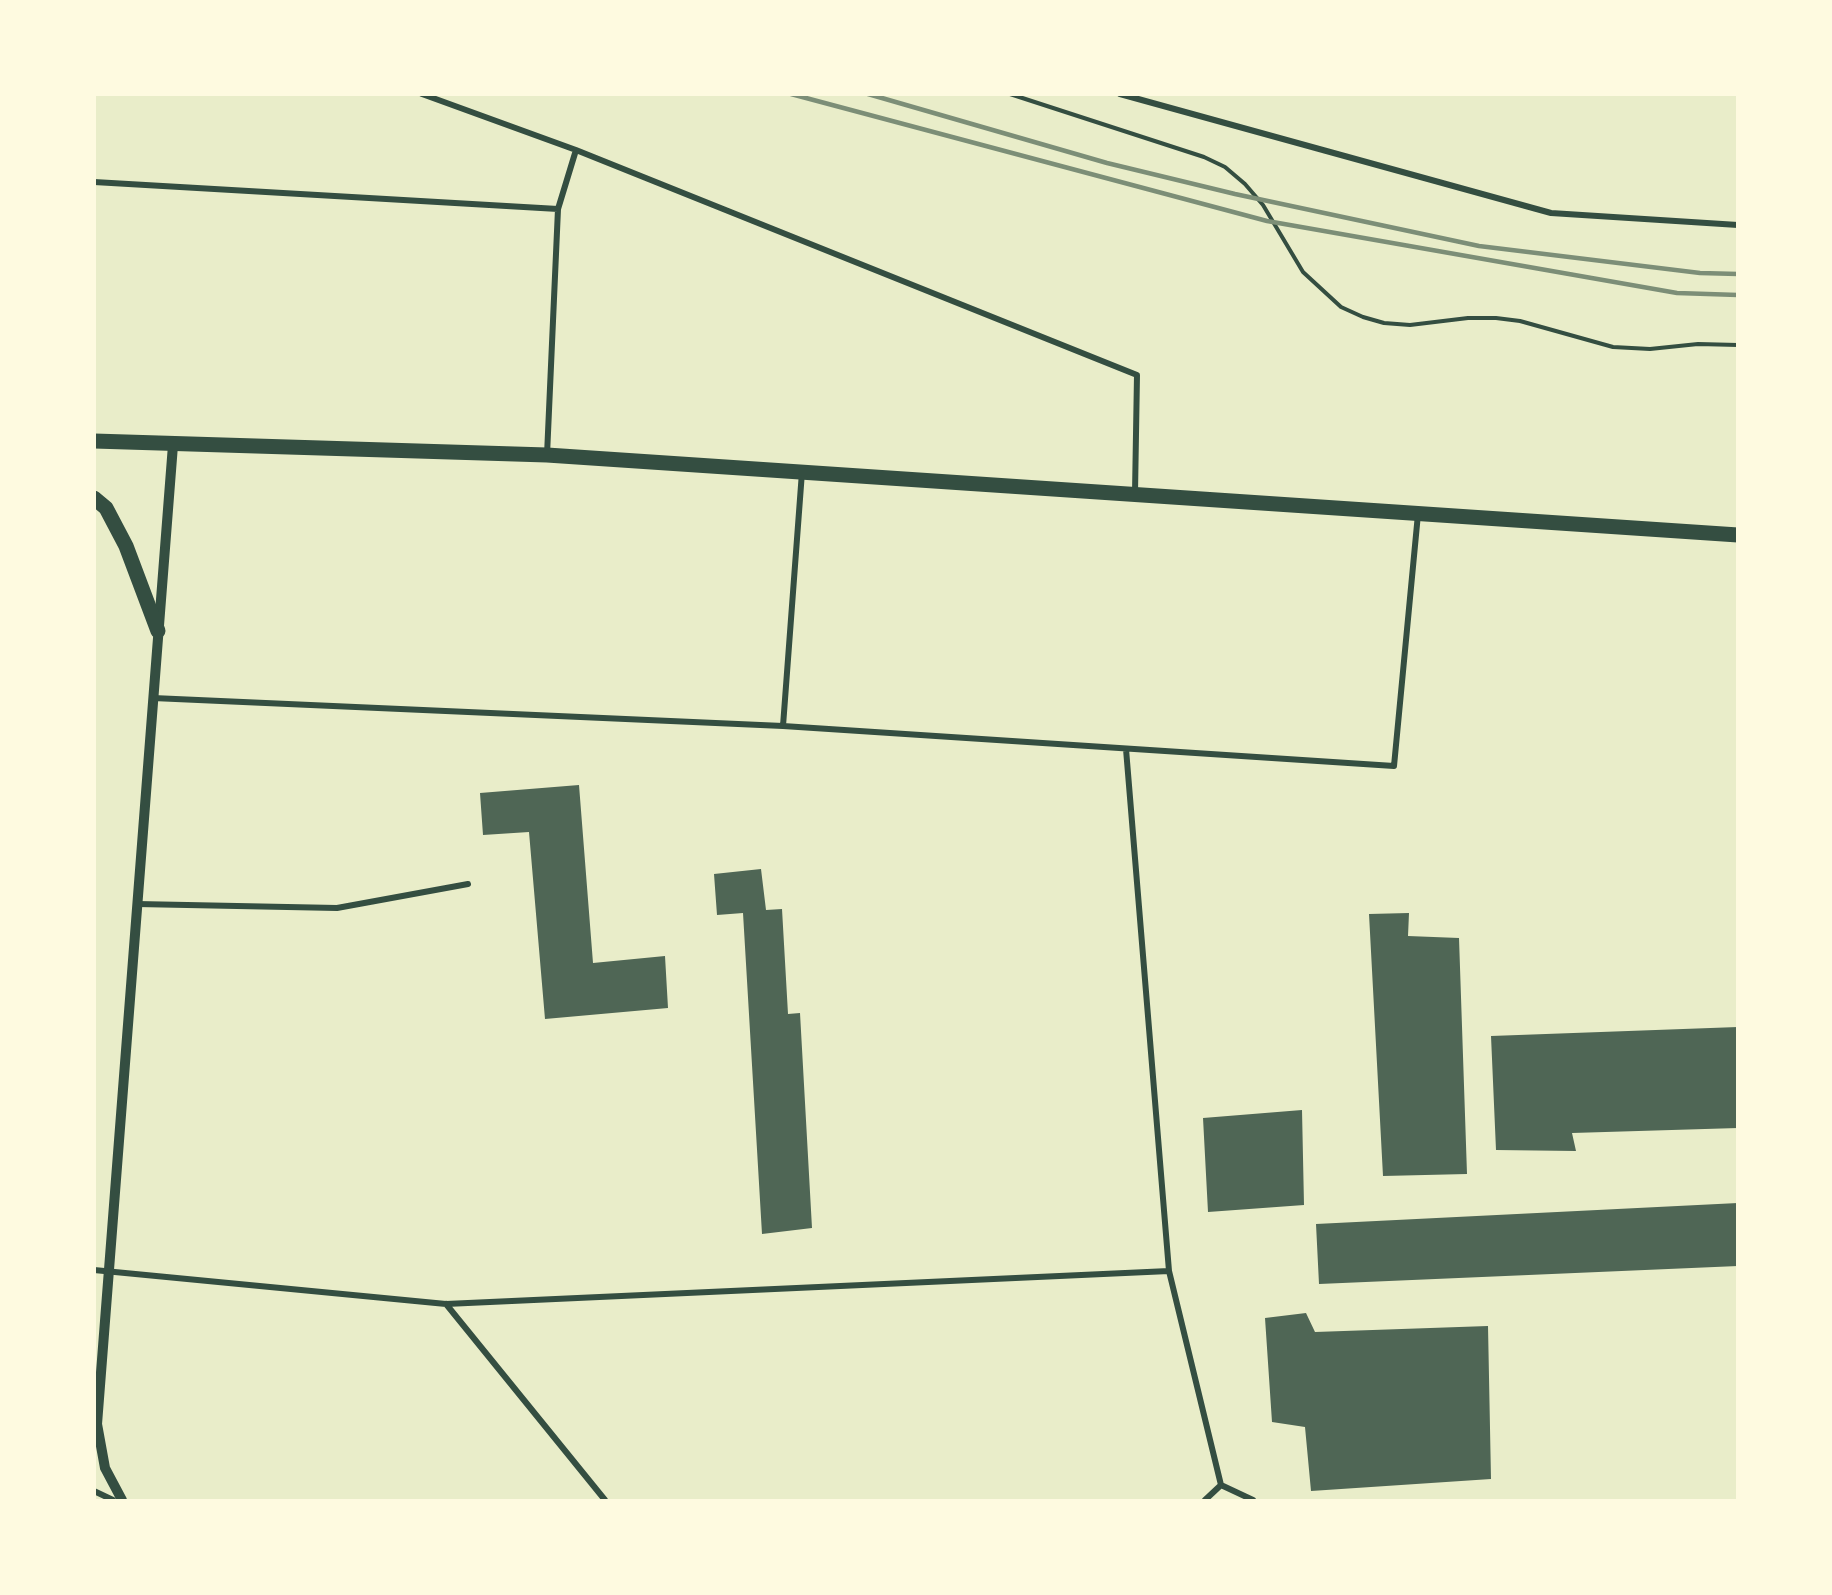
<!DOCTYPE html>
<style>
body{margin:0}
#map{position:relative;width:1832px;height:1595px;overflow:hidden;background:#e9edc9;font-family:"Sofia Sans Condensed",sans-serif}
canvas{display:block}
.frame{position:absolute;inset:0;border:96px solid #fefae0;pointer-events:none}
</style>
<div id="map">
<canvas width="1832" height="1595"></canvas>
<div class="frame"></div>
</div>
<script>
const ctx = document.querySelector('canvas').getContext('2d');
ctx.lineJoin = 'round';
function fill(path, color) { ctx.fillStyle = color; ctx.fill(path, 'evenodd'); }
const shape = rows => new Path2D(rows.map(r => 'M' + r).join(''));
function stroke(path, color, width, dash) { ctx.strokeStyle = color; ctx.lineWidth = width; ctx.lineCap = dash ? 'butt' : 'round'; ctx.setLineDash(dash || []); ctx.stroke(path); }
fill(shape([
 [579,785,593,963,665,956,668,1008,545,1019,529,832,483,835,480,793],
 [761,869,766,910,782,909,788,1014,800,1013,812,1228,762,1234,743,913,717,915,714,874],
 [1409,913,1408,936,1459,938,1467,1174,1383,1176,1369,914],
 [1738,1027,1738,1128,1572,1133,1576,1151,1496,1150,1491,1036],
 [1302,1110,1304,1205,1208,1212,1203,1118],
 [1738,1203,1738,1266,1319,1284,1316,1224],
 [1306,1313,1315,1332,1488,1326,1491,1479,1311,1491,1305,1427,1272,1422,1265,1318]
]), '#4f6655');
stroke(shape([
 [1010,94,1204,157,1225,167,1245,184,1263,205,1303,272,1341,307,1363,317,1384,323,1410,325,1468,318,1496,318,1520,321,1613,347,1650,349,1698,344,1738,345]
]), '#344e41', 4);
stroke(shape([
 [422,94,576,150,1137,375,1135,493],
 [1120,94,1551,213,1738,225],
 [94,182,558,209],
 [547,455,558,209,576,150],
 [153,698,783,726,1394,766,1418,514],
 [783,726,802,472],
 [1126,749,1169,1271,1221,1485],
 [137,904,337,908,468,884],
 [94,1270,446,1304,1169,1271],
 [446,1304,605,1500],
 [1221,1485,1253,1500],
 [94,1491,113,1500],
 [1205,1500,1221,1485]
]), '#344e41', 6);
stroke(shape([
 [122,1500,105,1468,97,1424,173,445]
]), '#344e41', 10);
stroke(shape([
 [94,441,547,455,1738,535],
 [94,498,106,508,126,546,158,631]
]), '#344e41', 15);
stroke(shape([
 [791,94,1267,221,1677,293,1738,295],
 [868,94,1107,163,1235,194,1479,246,1700,273,1738,274]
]), '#7c8e77', 4.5);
</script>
